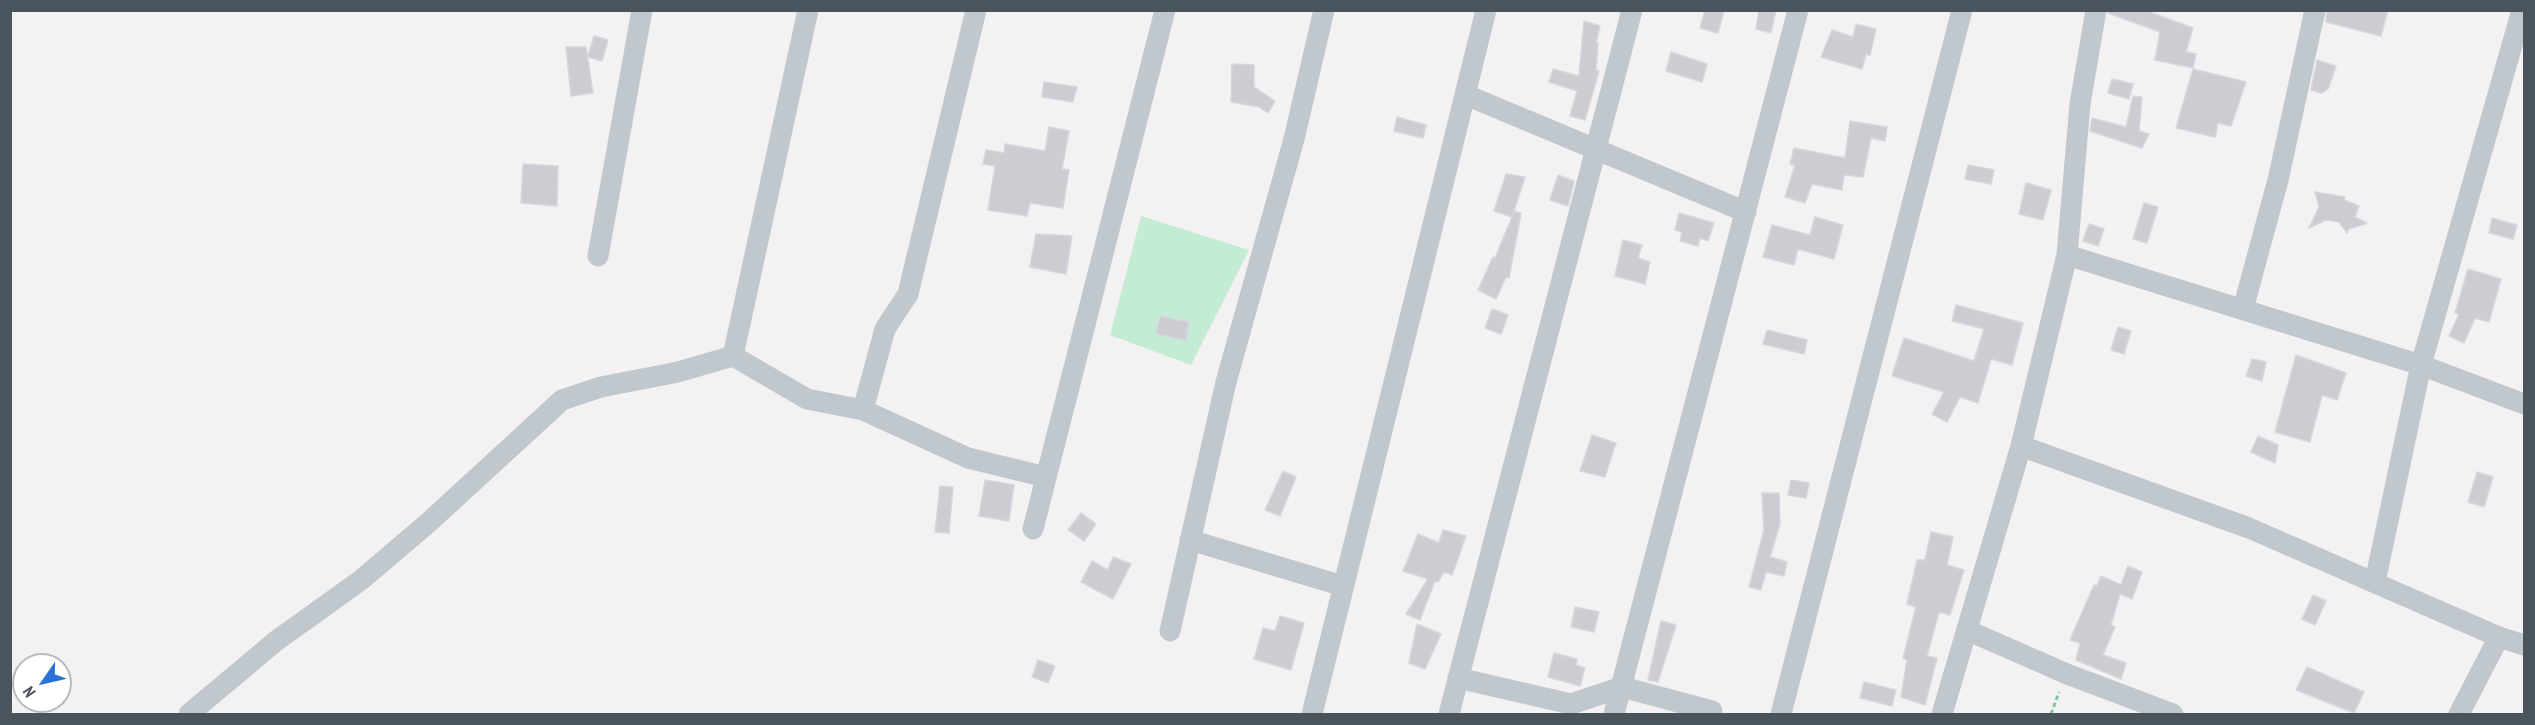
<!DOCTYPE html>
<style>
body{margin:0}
#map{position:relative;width:2535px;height:725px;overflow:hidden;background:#f3f1f1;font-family:"PT Sans Narrow",sans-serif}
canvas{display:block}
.frame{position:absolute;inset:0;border:12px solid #4a545d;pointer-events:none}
.north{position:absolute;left:12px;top:653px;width:60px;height:60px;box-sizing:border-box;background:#fff;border:2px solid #b7bbbe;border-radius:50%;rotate:236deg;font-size:16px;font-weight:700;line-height:24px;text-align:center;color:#4a545d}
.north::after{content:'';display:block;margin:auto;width:21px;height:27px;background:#2872d6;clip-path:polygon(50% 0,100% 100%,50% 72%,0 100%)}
</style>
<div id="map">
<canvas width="2535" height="725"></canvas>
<div class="frame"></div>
<div class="north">N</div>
</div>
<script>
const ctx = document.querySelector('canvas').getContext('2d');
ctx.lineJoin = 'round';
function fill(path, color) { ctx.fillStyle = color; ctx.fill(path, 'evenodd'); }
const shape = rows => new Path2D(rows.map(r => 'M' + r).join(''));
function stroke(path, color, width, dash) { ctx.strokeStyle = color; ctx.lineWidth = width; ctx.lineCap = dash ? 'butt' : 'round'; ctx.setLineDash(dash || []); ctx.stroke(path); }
fill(shape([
 [1141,216,1249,250,1191,365,1110,335]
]), '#c4ecd4');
const building = shape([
 [1705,10,1724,10,1718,33,1700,28,1705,10],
 [1759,10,1776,10,1771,33,1756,29,1759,10],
 [2108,10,2144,10,2193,28,2186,52,2196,54,2193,68,2155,60,2160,32,2108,13,2108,10],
 [2327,10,2388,10,2381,36,2326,22,2327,10],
 [1584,21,1600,26,1596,43,1598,43,1596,70,1599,71,1585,120,1570,116,1577,91,1549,82,1553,69,1579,76,1584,21],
 [1856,24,1876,29,1870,55,1866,54,1862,69,1821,57,1832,30,1853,37,1856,24],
 [594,36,608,40,602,61,588,57,594,36],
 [566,47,586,47,593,93,571,96,566,47],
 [1671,52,1707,64,1702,82,1666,71,1671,52],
 [2317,60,2336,66,2328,89,2322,93,2311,90,2317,60],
 [1232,64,1254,65,1254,87,1275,101,1268,113,1259,107,1231,102,1232,64],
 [2193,69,2246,82,2231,126,2218,123,2215,137,2176,128,2193,69],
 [2112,79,2133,84,2129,99,2108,93,2112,79],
 [1044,82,1077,87,1073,102,1042,97,1044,82],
 [2133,96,2142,97,2139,131,2149,134,2142,148,2090,131,2092,118,2126,127,2133,96],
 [1397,117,1426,125,1423,138,1394,131,1397,117],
 [1850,121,1887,127,1885,141,1871,138,1863,177,1844,175,1842,190,1812,184,1805,203,1785,197,1795,165,1790,164,1794,148,1845,158,1850,121],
 [1049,127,1069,131,1062,169,1069,170,1063,208,1030,203,1027,216,988,210,995,166,983,164,986,150,1004,153,1005,144,1045,151,1049,127],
 [523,164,558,166,557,206,521,203,523,164],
 [1968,165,1994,170,1991,184,1965,179,1968,165],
 [1506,174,1525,177,1512,217,1514,211,1521,213,1509,278,1506,277,1496,299,1478,290,1493,257,1495,258,1512,217,1494,211,1506,174],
 [1558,175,1574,181,1568,206,1550,200,1558,175],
 [2026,183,2051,190,2043,220,2019,214,2026,183],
 [2315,192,2345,197,2344,200,2359,206,2355,217,2367,223,2349,229,2347,233,2339,222,2326,220,2309,228,2319,207,2315,192],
 [2144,203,2158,207,2147,243,2133,239,2144,203],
 [1679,213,1714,223,1708,241,1700,238,1698,246,1680,241,1682,232,1675,230,1679,213],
 [1815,217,1843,225,1834,259,1798,249,1794,265,1763,257,1772,225,1810,235,1815,217],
 [2492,218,2517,225,2513,239,2489,233,2492,218],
 [2089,224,2104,229,2098,246,2083,241,2089,224],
 [1036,234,1072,236,1066,274,1030,267,1036,234],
 [1623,240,1642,245,1638,258,1650,262,1645,284,1615,276,1623,240],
 [2468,269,2501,279,2489,322,2475,318,2464,343,2449,336,2459,314,2455,313,2468,269],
 [1956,305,2023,323,2012,365,1991,359,1978,403,1960,397,1947,422,1932,414,1944,392,1892,376,1904,338,1974,361,1984,329,1952,321,1956,305],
 [1492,309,1508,315,1501,334,1485,328,1492,309],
 [1160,316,1189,322,1186,340,1156,334,1160,316],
 [2118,327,2131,331,2124,354,2111,350,2118,327],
 [1767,330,1807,340,1804,354,1763,344,1767,330],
 [2296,355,2346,373,2337,400,2322,395,2310,442,2275,432,2296,355],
 [2252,359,2266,362,2262,381,2246,376,2252,359],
 [1592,435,1616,443,1605,477,1580,471,1592,435],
 [2258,436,2278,445,2275,463,2251,452,2258,436],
 [1283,471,1296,477,1280,516,1265,510,1283,471],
 [2477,472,2493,477,2484,507,2468,502,2477,472],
 [985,480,1014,485,1009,521,979,516,985,480],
 [1791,480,1809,483,1806,498,1788,495,1791,480],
 [940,486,953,487,949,533,935,532,940,486],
 [1762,493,1779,493,1780,524,1770,557,1787,562,1784,576,1766,572,1761,590,1749,587,1764,530,1762,493],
 [1081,513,1096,524,1084,541,1068,530,1081,513],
 [1443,530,1466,536,1452,575,1444,572,1438,582,1435,581,1420,620,1406,614,1428,579,1403,571,1418,534,1439,543,1443,530],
 [1931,532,1953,537,1947,565,1964,570,1950,615,1939,612,1927,656,1937,658,1925,705,1901,697,1907,660,1903,658,1916,607,1907,604,1917,560,1925,560,1931,532],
 [1113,557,1131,564,1113,599,1081,582,1092,561,1108,570,1113,557],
 [2128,566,2142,572,2132,599,2120,594,2111,625,2115,627,2103,655,2126,663,2121,679,2076,660,2080,643,2070,640,2094,585,2097,586,2101,576,2121,585,2128,566],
 [2313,595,2326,601,2315,625,2302,619,2313,595],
 [1575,607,1599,612,1594,632,1571,627,1575,607],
 [1280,616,1304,623,1291,670,1254,659,1263,628,1275,631,1280,616],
 [1661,621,1676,625,1658,682,1648,680,1661,621],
 [1417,624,1441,634,1425,669,1409,663,1417,624],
 [1554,653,1577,659,1576,665,1585,668,1580,686,1548,677,1554,653],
 [1038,660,1055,666,1048,683,1032,677,1038,660],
 [2307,667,2364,692,2354,713,2296,690,2307,667],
 [1864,682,1896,690,1892,706,1860,698,1864,682]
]);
fill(building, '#cbcdd3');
stroke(building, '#d5d7dc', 1.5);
stroke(shape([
 [2051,714,2059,692]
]), '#7ec8a4', 3, [4.5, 3]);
stroke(shape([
 [2096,10,2080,104,2067,255,2421,365,2524,404],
 [1466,95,1746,212],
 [598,256,642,10],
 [2243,309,2278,180,2315,10],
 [733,356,807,399,863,410,968,458,1046,477],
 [863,410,885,329,908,294,976,10],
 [2021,446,2249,528,2499,637,2524,645],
 [1033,529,1165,10],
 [1190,540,1343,586],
 [2375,582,2421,365,2522,10],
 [1170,631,1226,382,1294,139,1324,10],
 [1969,631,2067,674,2173,714],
 [1458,678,1571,704,1622,687,1712,711],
 [189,714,276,641,361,580,428,523,562,400,601,387,678,372,733,356,808,10],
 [1312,714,1486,10],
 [1449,714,1632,10],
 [1614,714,1798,10],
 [1781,714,1962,10],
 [1942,714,2021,446,2067,255],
 [2459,714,2499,637]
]), '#c0c8ce', 21);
</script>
